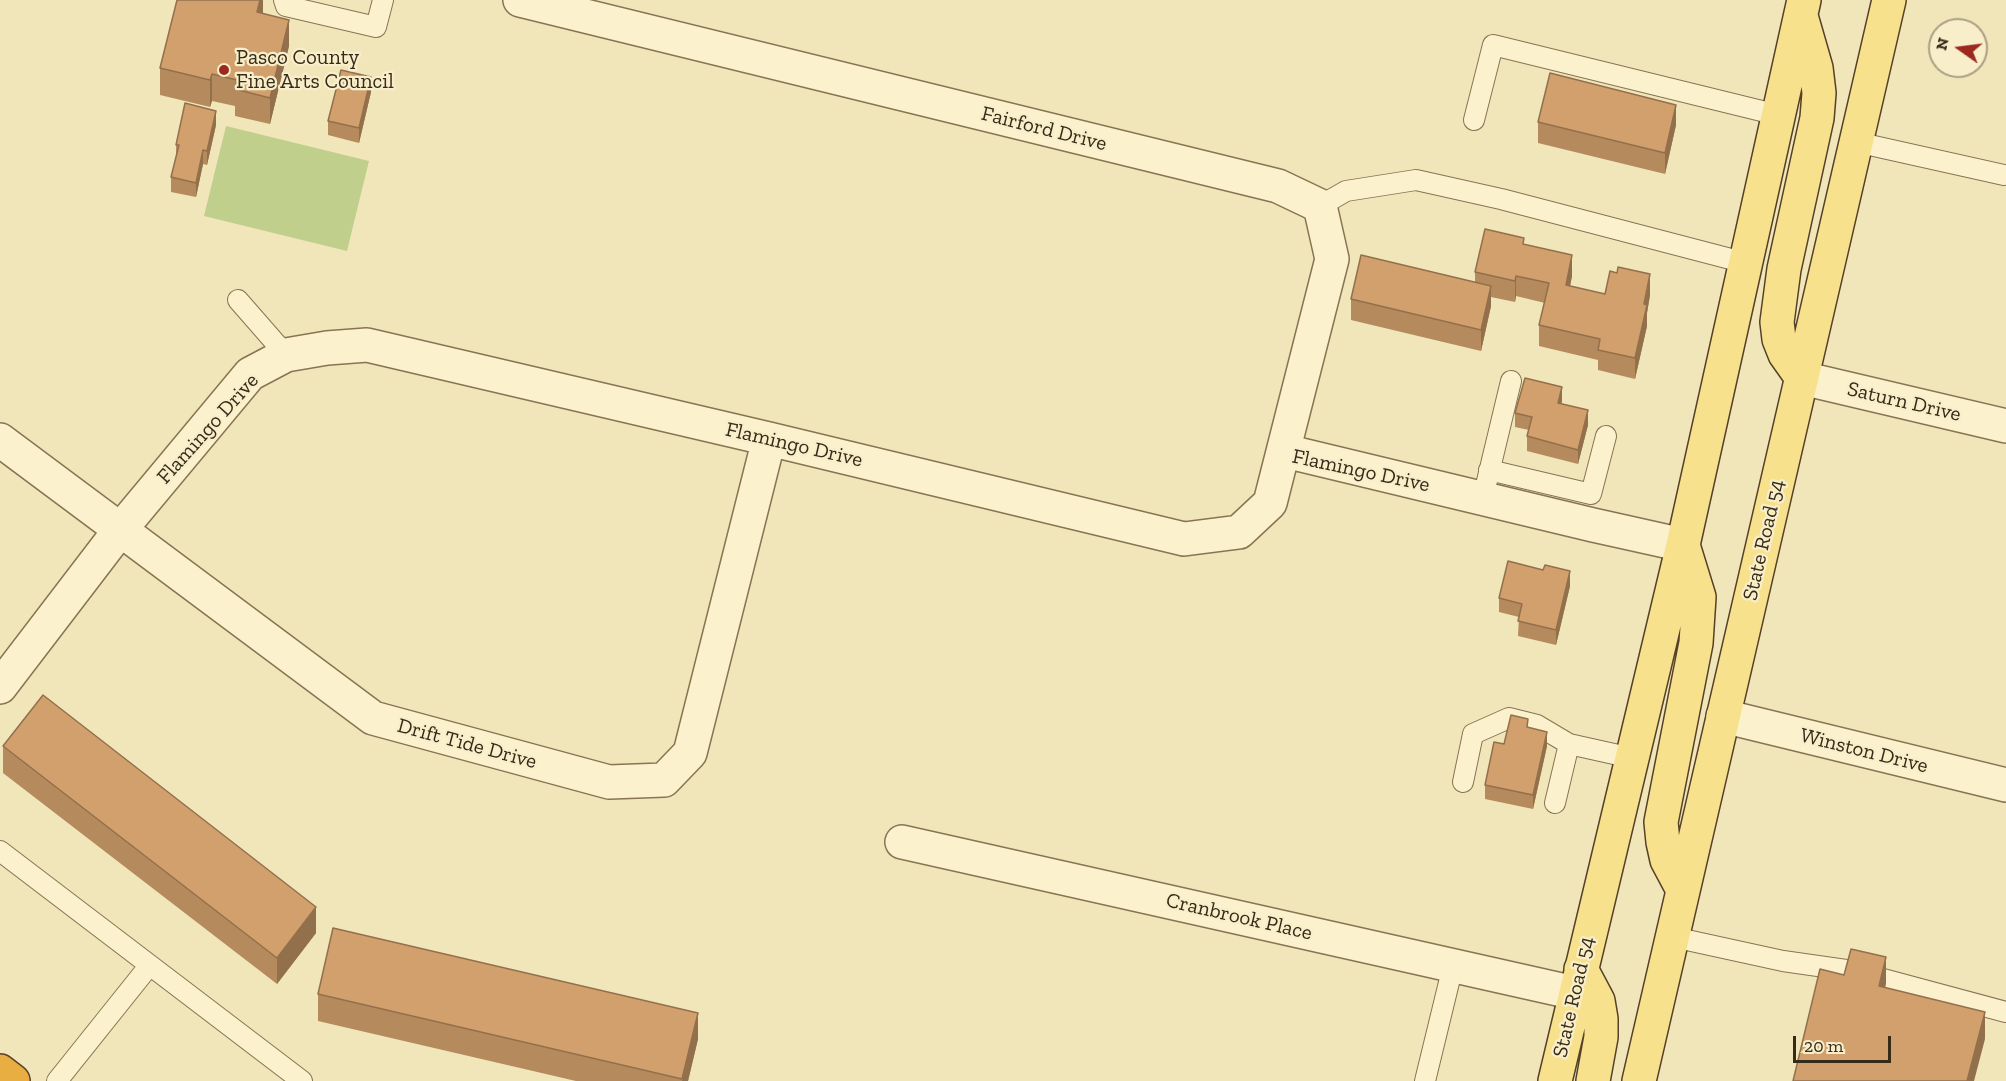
<!DOCTYPE html>
<style>
body{margin:0}
#map{position:relative;width:2006px;height:1081px;overflow:hidden;background:#f1e5ba;font-family:"Zilla Slab",serif}
canvas{display:block}
.north{position:absolute;left:1928px;top:18px;width:60px;height:60px;box-sizing:border-box;background:#f8efca;border:2px solid #aaa083;border-radius:50%;rotate:284deg;font-size:16px;font-weight:700;line-height:24px;text-align:center;color:#362a19}
.north::after{content:'';display:block;margin:auto;width:21px;height:27px;background:#9b291f;clip-path:polygon(50% 0,100% 100%,50% 72%,0 100%)}
.scale{position:absolute;left:1793px;top:1036px;width:98px;height:27px;box-sizing:border-box;border:3px solid #362a19;border-top:0;padding-left:8px;font-size:18px;line-height:21px;white-space:nowrap;color:#362a19;-webkit-text-stroke:4px #f8efca;paint-order:stroke}
</style>
<div id="map">
<canvas width="2006" height="1081"></canvas>
<div class="north">N</div>
<div class="scale">20 m</div>
</div>
<script>
const ctx = document.querySelector('canvas').getContext('2d');
ctx.lineJoin = 'round';
function fill(path, color) { ctx.fillStyle = color; ctx.fill(path, 'evenodd'); }
const shape = rows => new Path2D(rows.map(r => 'M' + r).join(''));
function stroke(path, color, width, dash) { ctx.strokeStyle = color; ctx.lineWidth = width; ctx.lineCap = dash ? 'butt' : 'round'; ctx.setLineDash(dash || []); ctx.stroke(path); }
function drawText(font, color, halo, rows, align = 'center') {
  ctx.font = font + ' "Zilla Slab",serif'; ctx.lineWidth = 4.5; ctx.setLineDash([]); ctx.textBaseline = 'middle'; ctx.strokeStyle = halo; ctx.fillStyle = color; for (const [text, x, y, turn = 0] of rows) {
    ctx.save(); ctx.translate(x, y); ctx.rotate((+turn || 0) * Math.PI / 180); ctx.textAlign = isNaN(turn) ? turn : align; if (halo) ctx.strokeText(text, 0, 0); ctx.fillText(text, 0, 0); ctx.restore();
  }
}
fill(shape([
 [226,126,369,161,347,251,204,216]
]), '#c1cf8d');
const lane = shape([
 [284,0,286,6,376,27,383,0],
 [1474,120,1493,45,1778,115],
 [1856,142,2004,175],
 [1320,206,1346,191,1416,180,1501,199,1746,263],
 [238,300,286,355],
 [1489,470,1591,494,1606,436],
 [1487,481,1511,381],
 [1463,782,1473,734,1509,718,1537,725,1569,744],
 [1555,803,1569,744,1632,758],
 [0,851,302,1081],
 [1673,937,1783,961,1853,971,2006,1012],
 [57,1081,149,966],
 [1425,1081,1453,966]
]);
const street = shape([
 [1802,378,2006,426],
 [0,440,373,718,609,782,664,780,690,753,769,439],
 [1285,451,1593,525,1683,545],
 [0,687,120,530,250,374,286,355,327,348,367,345,769,439,1184,539,1239,532,1270,503,1332,259,1320,206,1278,186,520,0],
 [1723,716,2006,785],
 [902,842,1575,993]
]);
const primary = shape([
 [1801,16,1816,68,1819,93,1817,118,1784,269,1777,322,1779,339,1785,354,1802,378],
 [1683,890,1667,860,1663,842,1661,822,1696,643,1699,597,1683,545],
 [1581,969,1598,1001,1601,1019,1601,1037,1593,1081],
 [1555,1081,1683,545,1804,0],
 [1639,1081,1889,0]
]);
const highway = shape([
 [0,1071,13,1081]
]);
stroke(lane, '#887453', 22);
stroke(street, '#887453', 36);
stroke(primary, '#554128', 36);
stroke(highway, '#554128', 36);
stroke(lane, '#fbf2cd', 20);
stroke(street, '#fbf2cd', 33);
stroke(primary, '#f8e18d', 33);
stroke(highway, '#e9ae41', 33);
fill(shape([
 [263,0,263,13,289,46,270,124,235,116,235,106,212,101,210,107,160,95,160,68],
 [371,92,359,143,328,135,328,121],
 [1538,122,1676,125,1665,174,1538,143],
 [216,125,207,165,203,164,196,197,171,192,171,177,176,159,176,145],
 [1524,244,1572,276,1570,286,1605,294,1650,295,1647,313,1647,326,1635,379,1598,370,1598,360,1539,346,1539,325,1545,303,1516,296,1515,302,1491,297,1491,306,1481,351,1351,320,1351,299,1475,282,1475,272],
 [1562,401,1561,403,1588,425,1578,464,1527,451,1527,436,1529,430,1515,427,1515,413],
 [1543,570,1570,586,1556,645,1518,636,1519,617,1499,612,1499,598],
 [1528,728,1547,746,1533,809,1485,799,1485,785,1504,744],
 [3,746,316,933,277,984,3,773],
 [318,994,698,1039,688,1081,576,1081,318,1021]
]), '#b58a5d');
fill(shape([
 [260,0,263,0,263,12,257,39,257,12],
 [289,20,289,46,270,124,270,98],
 [212,74,212,101,210,107,210,80],
 [371,77,371,92,359,143,359,128],
 [1676,105,1676,125,1665,174,1665,153],
 [216,111,216,125,207,165,207,151],
 [203,150,203,164,196,197,196,183],
 [1572,255,1572,276,1566,306,1566,285],
 [1650,274,1650,295,1647,313,1647,326,1635,379,1635,358],
 [1516,276,1516,296,1515,302,1515,281],
 [1491,286,1491,306,1481,351,1481,330],
 [1562,387,1562,401,1558,417,1558,403],
 [1588,410,1588,425,1578,464,1578,450],
 [1570,571,1570,586,1556,645,1556,630],
 [1547,732,1547,746,1533,809,1533,795],
 [316,907,316,933,277,984,277,958],
 [1886,957,1886,984,1879,1012,1879,986],
 [1985,1012,1985,1039,1974,1081,1967,1081],
 [698,1013,698,1039,688,1081,682,1081]
]), '#93704c');
const building = shape([
 [177,0,260,0,257,12,289,20,270,98,235,89,237,80,212,74,210,80,160,68,177,0],
 [341,70,371,77,359,128,328,121,341,70],
 [1550,73,1676,105,1665,153,1538,122,1550,73],
 [185,103,216,111,207,151,203,150,196,183,171,177,179,145,176,145,185,103],
 [1485,229,1524,238,1523,244,1572,255,1566,285,1605,294,1610,271,1617,273,1618,267,1650,274,1644,304,1647,305,1635,358,1598,350,1600,339,1539,325,1549,283,1516,276,1515,281,1475,272,1485,229],
 [1361,255,1491,286,1481,330,1351,299,1361,255],
 [1525,378,1562,387,1558,403,1588,410,1578,450,1527,436,1532,417,1515,413,1525,378],
 [1508,561,1543,570,1545,565,1570,571,1556,630,1518,621,1522,604,1499,598,1508,561],
 [43,695,316,907,277,958,3,746,43,695],
 [1511,715,1528,719,1527,727,1547,732,1533,795,1485,785,1494,742,1504,744,1511,715],
 [333,928,698,1013,682,1079,318,994,333,928],
 [1851,949,1886,957,1879,986,1985,1012,1967,1081,1793,1081,1820,969,1844,975,1851,949]
]);
fill(building, '#d2a06c');
stroke(building, '#93704c', 1.5);
for (const [x, y, r, color] of [
 [224,70,6,"#9b291f"]
]) { const dot = new Path2D(); dot.arc(x, y, r, 0, 2 * Math.PI); ctx.fillStyle = color; ctx.fill(dot); stroke(dot, '#f8efca', 2); }
drawText('21px', '#362a19', '#f8efca', [
 ["Pasco County",236,58],
 ["Fine Arts Council",236,82]
], 'left');
drawText('21px', '#362a19', '#f8efca', [
 ["Fairford Drive",1044,129,14],
 ["Saturn Drive",1904,402,13],
 ["Flamingo Drive",208,429,-48],
 ["Flamingo Drive",794,445,13],
 ["Flamingo Drive",1361,471,12],
 ["State Road 54",1764,540,-77],
 ["Drift Tide Drive",467,744,15],
 ["Winston Drive",1864,751,14],
 ["Cranbrook Place",1239,917,13],
 ["State Road 54",1574,997,-77]
]);
</script>
